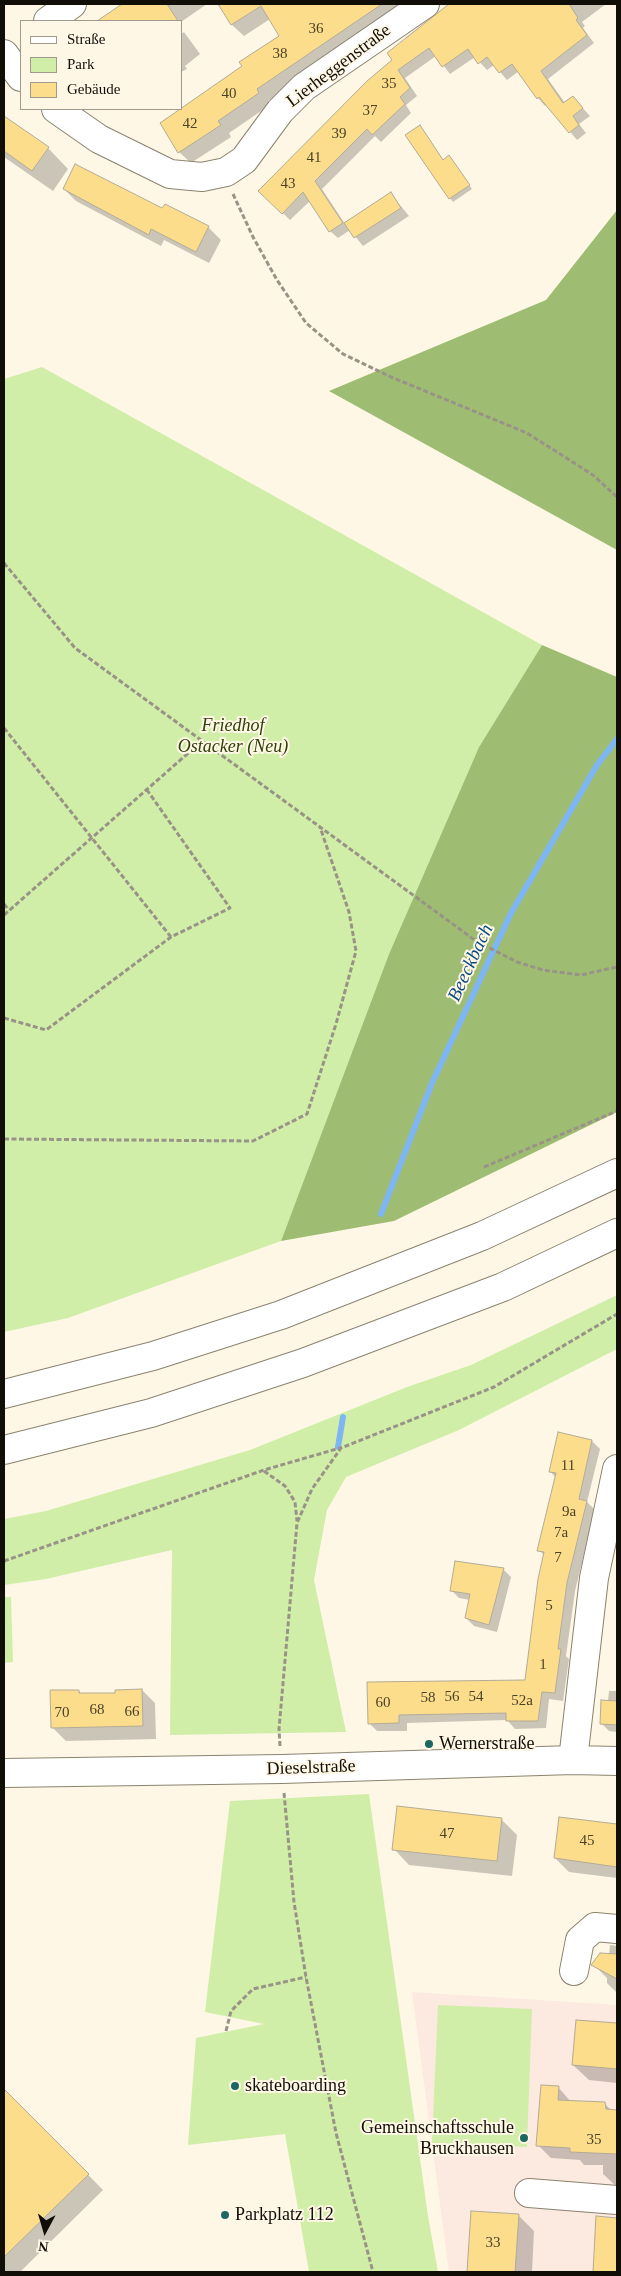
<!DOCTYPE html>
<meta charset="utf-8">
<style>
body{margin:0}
#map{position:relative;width:621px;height:2276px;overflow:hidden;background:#fef7e6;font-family:"Times New Roman",serif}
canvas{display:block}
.frame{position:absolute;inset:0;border:5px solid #110e07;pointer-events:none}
.legend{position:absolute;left:20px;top:20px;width:162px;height:90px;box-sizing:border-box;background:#fef7e6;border:1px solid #9f9a8d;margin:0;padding:6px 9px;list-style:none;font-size:15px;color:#110e07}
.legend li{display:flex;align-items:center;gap:10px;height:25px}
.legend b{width:25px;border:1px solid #9f9a8d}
.north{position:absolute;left:20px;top:2206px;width:50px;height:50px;-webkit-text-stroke:4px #fef7e6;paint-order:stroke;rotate:186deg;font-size:14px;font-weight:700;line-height:20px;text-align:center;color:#110e07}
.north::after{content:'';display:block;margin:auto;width:18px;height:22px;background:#110e07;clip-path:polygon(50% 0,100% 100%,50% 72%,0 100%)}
</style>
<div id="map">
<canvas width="621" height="2276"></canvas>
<div class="frame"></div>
<ul class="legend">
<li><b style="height:6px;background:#fff"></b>Straße</li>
<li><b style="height:14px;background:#d0eea8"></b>Park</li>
<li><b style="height:14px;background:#fcdd8b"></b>Gebäude</li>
</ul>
<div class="north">N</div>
</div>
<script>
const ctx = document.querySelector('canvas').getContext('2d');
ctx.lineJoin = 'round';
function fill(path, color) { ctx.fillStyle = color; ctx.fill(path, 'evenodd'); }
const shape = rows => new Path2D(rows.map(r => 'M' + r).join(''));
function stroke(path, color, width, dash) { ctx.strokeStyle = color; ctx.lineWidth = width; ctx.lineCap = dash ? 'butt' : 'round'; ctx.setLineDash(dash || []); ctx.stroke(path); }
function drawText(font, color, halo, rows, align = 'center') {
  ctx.font = font + ' "Times New Roman",serif'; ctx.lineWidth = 4; ctx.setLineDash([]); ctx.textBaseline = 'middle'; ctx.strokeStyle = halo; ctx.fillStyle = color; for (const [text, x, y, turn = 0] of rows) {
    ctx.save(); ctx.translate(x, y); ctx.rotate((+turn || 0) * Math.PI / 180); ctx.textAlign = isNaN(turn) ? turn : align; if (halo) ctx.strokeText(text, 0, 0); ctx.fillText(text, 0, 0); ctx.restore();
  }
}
fill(shape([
 [412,1992,617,2005,617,2272,449,2272]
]), '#fce9e0');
fill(shape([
 [42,367,542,645,479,747,389,954,281,1241,68,1318,4,1332,4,379],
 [617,1295,617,1349,459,1430,346,1477,327,1510,314,1580,346,1732,170,1735,172,1550,46,1579,4,1585,4,1519,46,1511,250,1450,407,1387,471,1365],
 [4,1597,11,1597,13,1662,4,1663],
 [369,1794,428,2216,438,2272,309,2272,285,2134,188,2145,196,2038,264,2024,205,2012,230,1801],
 [438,2005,532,2009,527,2147,432,2143]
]), '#d0eea8');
fill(shape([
 [617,210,617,550,329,391,546,300],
 [542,645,617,677,617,1112,394,1221,281,1241,389,954,479,747]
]), '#9ebd72');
fill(shape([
 [123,4,207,4,181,22,101,21],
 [229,4,282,4,293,22,318,4,409,4,268,101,270,105,229,133,231,137,191,163,179,152,244,67,281,36,270,19,244,36,232,25,222,8],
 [451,4,606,4,582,22,585,26,583,28,594,43,548,79,565,103,580,105,590,116,579,124,586,133,577,140,547,104,545,106,538,98,519,71,507,80,494,65,487,70,475,57,450,74,436,56,405,78,417,96,406,105,411,113,381,142,375,136,322,189,345,224,391,194,409,216,363,246,350,230,338,238,330,231,310,201,290,220,260,191,394,61,406,41,405,38],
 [184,32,200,54,185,66,187,69,181,72,181,34],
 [4,118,48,148,68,169,53,191,4,157],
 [420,126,444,161,449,157,472,189,453,202,450,198],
 [64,189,163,209,165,205,209,228,221,240,209,263,164,240,161,246,76,201],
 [559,1434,592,1441,600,1449,587,1502,595,1510,575,1591,566,1656,569,1659,563,1701,549,1699,546,1728,515,1729,507,1720,407,1723,407,1731,377,1731,369,1723,369,1683,526,1681,545,1556,539,1550,556,1478,550,1471],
 [503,1569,511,1577,497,1632,474,1626,466,1618,470,1600,459,1598,451,1590],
 [142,1690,155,1703,156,1739,66,1741,52,1727,79,1691,82,1695,116,1694],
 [609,1691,617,1691,617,1732,609,1731,601,1723,608,1701],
 [560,1818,617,1826,617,1878,569,1872,555,1858],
 [501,1819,517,1835,512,1876,409,1865,394,1849],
 [610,1945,617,1946,617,1993,607,1983,607,1978,593,1964,609,1955],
 [577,2021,617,2025,617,2083,589,2080,573,2065],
 [558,2087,571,2102,604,2103,612,2111,617,2111,617,2187,603,2174,603,2165,584,2165,580,2160,551,2158,538,2145],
 [4,2089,103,2190,20,2272,4,2272],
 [473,2212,519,2216,534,2231,532,2272,469,2272],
 [598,2218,617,2219,617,2272,594,2272]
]), '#0003');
stroke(shape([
 [381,1214,432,1083,511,913,597,765,617,739],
 [338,1447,343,1417]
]), '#7db6f3', 6);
const building = shape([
 [122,4,167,4,178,21,97,21,122,4],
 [218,4,382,4,257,89,259,93,218,121,221,125,178,153,160,123,242,66,239,62,279,36,261,6,231,25,218,4],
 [449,4,569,4,578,18,576,20,587,35,541,71,563,103,573,96,583,108,573,116,579,125,569,133,539,97,537,99,512,64,499,73,487,57,478,64,468,49,442,67,429,48,398,70,410,88,400,97,405,104,372,135,367,129,315,181,343,223,329,232,303,192,282,214,258,191,367,81,392,60,387,53,449,4],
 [4,116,49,147,32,171,4,151,4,116],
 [420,125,443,160,449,155,470,185,449,199,405,135,420,125],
 [75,164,162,208,165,204,209,226,196,252,151,229,149,235,63,189,75,164],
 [391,192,401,208,354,238,344,223,391,192],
 [558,1432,592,1440,579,1499,587,1501,567,1583,558,1649,561,1649,555,1693,542,1692,538,1721,506,1721,506,1713,399,1715,399,1723,368,1724,367,1682,525,1680,538,1579,544,1552,537,1551,556,1473,549,1472,558,1432],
 [455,1561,504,1568,489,1625,465,1618,470,1594,450,1591,455,1561],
 [142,1689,143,1726,51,1728,50,1690,79,1690,79,1693,115,1693,115,1690,142,1689],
 [601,1700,617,1701,617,1725,600,1724,601,1700],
 [397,1806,502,1818,497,1861,392,1850,397,1806],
 [559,1817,617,1824,617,1867,554,1858,559,1817],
 [600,1953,617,1954,617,1979,591,1965,600,1953],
 [576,2020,617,2023,617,2069,572,2065,576,2020],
 [541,2085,559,2086,558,2100,605,2102,606,2109,617,2110,617,2154,570,2152,570,2148,536,2146,541,2085],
 [4,2089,89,2174,4,2257,4,2089],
 [471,2211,519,2214,515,2272,467,2272,471,2211],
 [596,2216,617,2218,617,2272,593,2272,596,2216]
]);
fill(building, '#fcdd8b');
stroke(building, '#b3ab97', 1);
const minor = shape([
 [48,21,72,4],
 [4,54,21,77],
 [56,109,99,139,170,174,202,177,226,172,244,160,280,111,304,87,425,4],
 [573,1760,594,1578,617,1469],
 [4,1773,282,1769,573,1760,617,1761],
 [574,1971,580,1940,595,1927,617,1929],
 [529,2193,617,2200]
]);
const highway = shape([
 [4,1394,153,1356,281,1315,482,1236,617,1173],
 [4,1450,151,1413,303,1363,503,1287,617,1233]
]);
stroke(minor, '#8a836f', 30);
stroke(highway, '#8a836f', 30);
stroke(shape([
 [233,194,253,237,277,280,306,323,343,354,391,377,527,433,593,475,617,497],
 [4,563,75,648,476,941,517,962,543,970,581,975,617,967],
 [4,728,171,937],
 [4,904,9,910],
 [4,915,202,741],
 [4,1018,46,1030,171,937,230,908,147,790],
 [4,1139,253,1141,307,1114,336,1024,356,951,349,912,320,827],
 [484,1167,617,1111],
 [264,1471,285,1486,295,1502,297,1521],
 [4,1561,264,1470,340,1448],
 [280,1746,279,1729,297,1523,312,1489,341,1448,494,1387,617,1314],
 [284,1793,294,1902,306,1977,336,2133,373,2272],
 [226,2031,231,2011,253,1989,306,1977]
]), '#989386', 3, [5, 2.5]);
stroke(minor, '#fff', 28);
stroke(highway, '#fff', 28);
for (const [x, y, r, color] of [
 [429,1744,5,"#1c6761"],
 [235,2086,5,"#1c6761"],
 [524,2138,5,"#1c6761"],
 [225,2215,5,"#1c6761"]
]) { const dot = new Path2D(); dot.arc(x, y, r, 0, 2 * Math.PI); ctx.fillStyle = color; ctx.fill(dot); stroke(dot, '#fef7e6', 2); }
drawText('15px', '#4c4228', null, [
 ["36",316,29],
 ["38",280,54],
 ["35",389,84],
 ["40",229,94],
 ["37",370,111],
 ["42",190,124],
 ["39",339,134],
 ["41",314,158],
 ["43",288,184],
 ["11",568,1466],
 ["9a",569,1512],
 ["7a",561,1533],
 ["7",558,1558],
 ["5",549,1606],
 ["1",543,1665],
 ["56",452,1697],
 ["54",476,1697],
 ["58",428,1698],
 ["52a",522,1701],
 ["60",383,1703],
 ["68",97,1710],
 ["66",132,1712],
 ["70",62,1713],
 ["47",447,1834],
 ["45",587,1841],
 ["35",594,2140],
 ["33",493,2243]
]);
drawText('18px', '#110e07', '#fef7e6', [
 ["Lierheggenstraße",339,66,-37],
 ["Dieselstraße",311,1768,-2]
]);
drawText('italic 18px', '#2e4108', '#fef7e6', [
 ["Friedhof",233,726],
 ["Ostacker (Neu)",233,747]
]);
drawText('18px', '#110e07', '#fef7e6', [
 ["Wernerstraße",439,1744],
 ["skateboarding",245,2086],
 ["Gemeinschaftsschule",514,2128,"right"],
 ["Bruckhausen",514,2149,"right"],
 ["Parkplatz 112",235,2215]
], 'left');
drawText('italic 19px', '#0c4b81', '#fef7e6', [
 ["Beeckbach",471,963,-65]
]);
</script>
